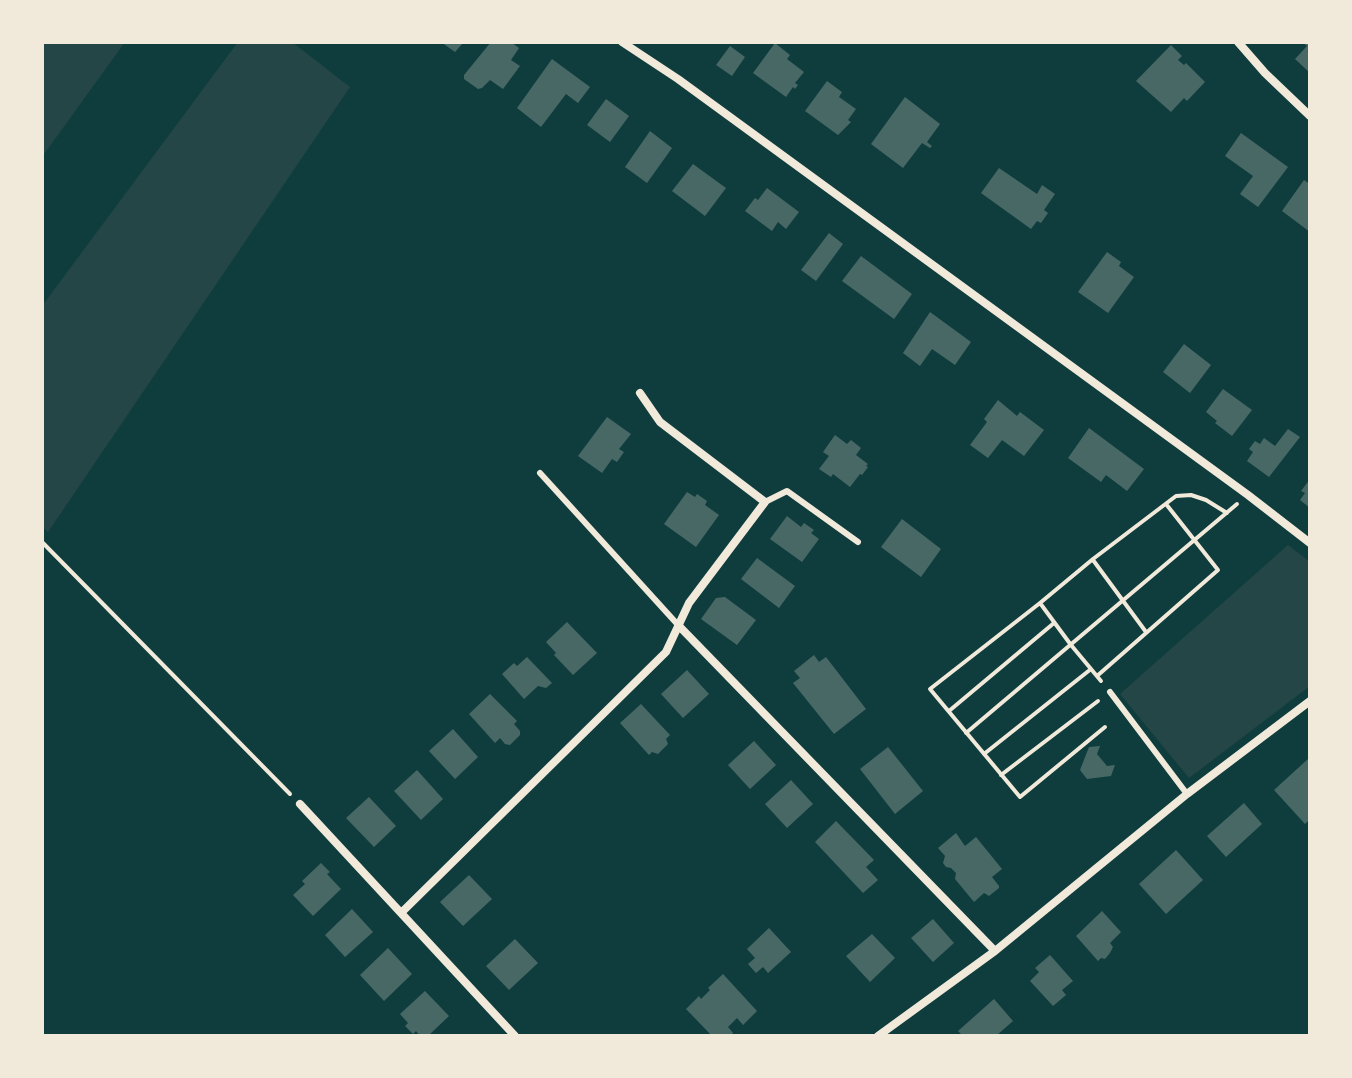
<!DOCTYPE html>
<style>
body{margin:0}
#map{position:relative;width:1352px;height:1078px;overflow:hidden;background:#0f3d3e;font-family:Mulish,sans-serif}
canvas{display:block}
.frame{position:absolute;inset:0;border:44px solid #f1e9da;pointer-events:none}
</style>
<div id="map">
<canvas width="1352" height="1078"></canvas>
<div class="frame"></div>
</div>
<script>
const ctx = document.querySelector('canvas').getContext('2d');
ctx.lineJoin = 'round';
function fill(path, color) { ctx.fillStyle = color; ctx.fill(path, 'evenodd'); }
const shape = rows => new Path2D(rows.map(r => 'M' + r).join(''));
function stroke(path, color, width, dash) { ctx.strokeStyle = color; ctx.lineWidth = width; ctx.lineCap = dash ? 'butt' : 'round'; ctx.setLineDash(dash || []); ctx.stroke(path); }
fill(shape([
 [42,42,125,42,42,157],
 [238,42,292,42,350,87,48,532,42,526,42,306],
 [1288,545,1310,562,1310,686,1189,778,1120,694]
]), '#244646');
fill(shape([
 [441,42,464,42,455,52],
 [491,42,511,42,519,48,511,60,520,66,503,89,490,80,482,88,478,89,464,79,464,75],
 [1302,42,1310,42,1310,73,1295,59,1307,46],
 [775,43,790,55,787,59,804,72,795,83,798,85,795,89,793,87,786,97,753,73],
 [1171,45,1182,56,1178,60,1184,65,1186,63,1205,82,1187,101,1184,98,1171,112,1136,81],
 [730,46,745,57,732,76,716,65],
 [552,59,590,87,578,103,566,94,541,127,517,108],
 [827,81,842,92,839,97,856,109,848,120,851,122,838,135,805,111],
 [905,97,940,124,927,142,932,146,930,148,922,143,903,168,871,144],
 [606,99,629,116,610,142,587,125],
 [650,131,672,148,647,183,625,167],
 [1241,133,1288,167,1258,207,1240,194,1253,176,1225,156],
 [693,164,726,188,705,216,672,191],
 [999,168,1037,194,1042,185,1055,194,1044,210,1048,213,1041,223,1037,221,1031,229,981,193],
 [1304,180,1310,184,1310,232,1282,211],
 [767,188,799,212,786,229,778,222,772,231,745,211,755,198,758,200],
 [829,233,843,244,816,281,801,270],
 [1107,252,1121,262,1119,266,1134,277,1108,313,1078,292],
 [861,256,912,294,894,319,842,281],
 [930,312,971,342,955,365,932,349,920,366,903,353],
 [1184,344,1211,365,1190,393,1163,372],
 [1223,389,1252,410,1232,436,1215,423,1217,421,1206,412],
 [998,400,1017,416,1020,412,1044,430,1024,456,1002,440,988,458,970,445,987,422,984,419],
 [607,417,631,434,619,449,624,452,617,462,612,459,602,473,578,456],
 [1089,428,1144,469,1127,491,1106,475,1101,482,1068,458],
 [1288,429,1300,437,1269,477,1247,461,1253,452,1249,449,1255,441,1260,444,1264,438,1275,446],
 [835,435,847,444,851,440,861,448,856,455,868,464,866,466,868,467,862,475,860,474,850,487,833,474,831,477,819,469,829,456,823,452],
 [1310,479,1310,508,1300,500,1305,493,1301,491],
 [687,492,695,497,697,494,707,501,705,505,719,515,696,547,664,524],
 [787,516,801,527,804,523,814,530,811,533,819,539,802,562,770,539],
 [902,519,941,549,921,577,881,547],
 [757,558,795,586,779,608,741,579],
 [725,597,756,620,737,645,701,619,716,598],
 [567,622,597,653,573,675,554,655,556,653,546,642],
 [814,655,819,662,826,657,866,709,834,734,793,683,800,678,794,671],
 [527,657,552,683,546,688,538,686,524,699,502,674,514,663,517,666],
 [687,670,709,694,683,718,661,694],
 [490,694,517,721,514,724,520,731,520,735,510,745,505,744,500,738,495,743,469,714],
 [641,704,670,735,666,739,668,744,658,754,652,752,649,755,620,723],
 [453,729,478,757,455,779,429,751],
 [754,741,776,765,750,789,728,765],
 [1100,746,1097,754,1107,766,1115,765,1111,776,1087,779,1080,770,1089,747],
 [888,747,923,791,895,814,860,769],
 [1308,759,1310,761,1310,819,1305,824,1274,790],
 [417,770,443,799,421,820,394,791],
 [791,780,813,804,787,828,765,804],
 [369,797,396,826,374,847,346,818],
 [1244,803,1262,824,1226,857,1207,836],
 [836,821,874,860,866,867,878,880,863,893,815,842],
 [956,833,965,846,976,837,1002,869,992,877,999,886,999,888,989,896,984,893,974,902,955,879,956,873,951,868,946,867,943,863,945,856,938,848],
 [1176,850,1203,880,1166,914,1139,884],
 [321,863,330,872,327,874,341,889,313,916,293,895,305,884,302,881],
 [469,875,492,899,463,926,440,902],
 [352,909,373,932,345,957,325,935],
 [1102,911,1121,932,1110,943,1113,947,1110,953,1105,959,1101,958,1098,961,1076,936],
 [933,919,954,943,933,962,911,938],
 [769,928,791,952,768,973,763,967,756,973,748,964,755,958,747,949],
 [872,934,895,958,870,982,846,956],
 [515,939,538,963,509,990,486,966],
 [388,948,412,974,384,1001,360,975],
 [1050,955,1073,981,1062,990,1066,995,1053,1006,1030,981,1039,972,1035,968],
 [723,974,757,1011,743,1025,737,1018,728,1027,733,1033,730,1036,712,1036,686,1009,699,996,701,999,710,990,708,988],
 [425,991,449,1016,428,1036,420,1036,416,1031,413,1034,405,1026,408,1023,400,1014],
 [994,999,1013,1021,996,1036,963,1036,958,1031]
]), '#486865');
stroke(shape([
 [42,542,290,794],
 [1093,560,1146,632],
 [1040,603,1093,559,1176,496,1191,495,1206,500,1227,513],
 [1097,676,1218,570,1166,504],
 [1101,681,1071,645,1040,603,930,689,1020,797,1105,727],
 [949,711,1054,623],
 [966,733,1237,504],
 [984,754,1091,669],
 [1001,775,1098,701]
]), '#f1e9da', 4);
stroke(shape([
 [540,473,679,626],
 [765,502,787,491,858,542],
 [1110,692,1187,794]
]), '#f1e9da', 6);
stroke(shape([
 [622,42,678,79,1248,495,1310,543],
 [1238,42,1265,73,1310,116],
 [679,626,995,951],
 [300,804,515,1036],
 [401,913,666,652,689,603,765,502,660,422,640,393],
 [878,1036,995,951,1187,794,1310,701]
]), '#f1e9da', 8);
</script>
